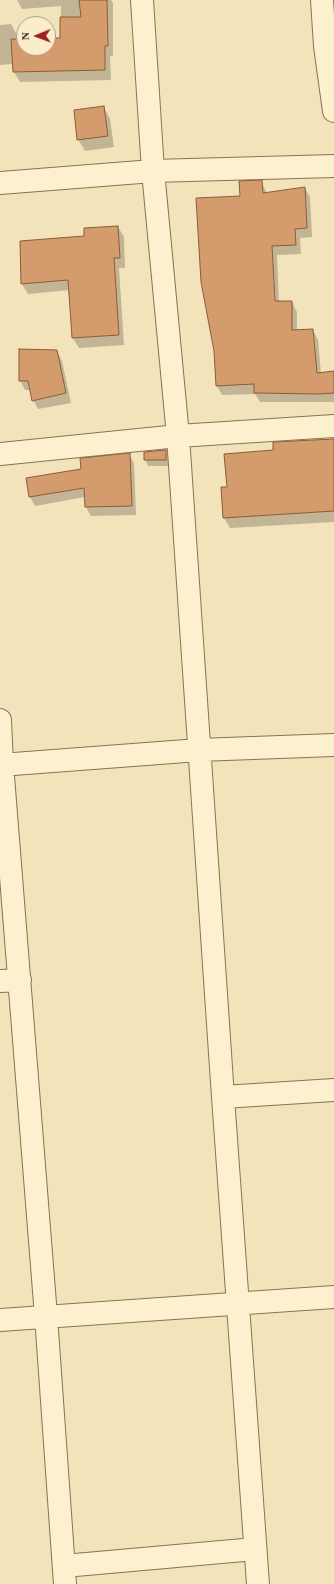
<!DOCTYPE html>
<style>
body{margin:0}
#map{position:relative;width:334px;height:1584px;overflow:hidden;background:#f2e3bb;font-family:Georgia,serif}
canvas{display:block}
.north{position:absolute;left:16px;top:16px;width:40px;height:40px;box-sizing:border-box;background:#f9edcb;border:1px solid #ac9f84;border-radius:50%;rotate:269deg;font-size:11px;font-weight:700;line-height:16px;text-align:center;color:#38291a}
.north::after{content:'';display:block;margin:auto;width:14px;height:18px;background:#9f201e;clip-path:polygon(50% 0,100% 100%,50% 72%,0 100%)}
</style>
<div id="map">
<canvas width="334" height="1584"></canvas>
<div class="north">N</div>
</div>
<script>
const ctx = document.querySelector('canvas').getContext('2d');
ctx.lineJoin = 'round';
function fill(path, color) { ctx.fillStyle = color; ctx.fill(path, 'evenodd'); }
const shape = rows => new Path2D(rows.map(r => 'M' + r).join(''));
function stroke(path, color, width, dash) { ctx.strokeStyle = color; ctx.lineWidth = width; ctx.lineCap = dash ? 'butt' : 'round'; ctx.setLineDash(dash || []); ctx.stroke(path); }
fill(shape([
 [17,0,111,0,113,3,113,56,110,56,111,80,20,82,14,72,13,64,0,65,0,25,11,24,17,35,17,40,24,40,24,48,48,48,48,39,61,39,61,6,22,9],
 [104,107,110,119,114,147,85,151,78,139],
 [261,182,267,193,305,188,310,197,312,237,300,238,301,254,277,255,279,302,292,302,297,312,297,331,313,330,318,340,321,374,334,372,334,402,260,402,255,394,222,395,217,386,241,197],
 [118,227,124,237,125,268,119,268,124,345,79,348,73,338,70,290,28,294,22,284,85,237],
 [57,351,62,361,71,403,38,409,33,400,31,390,25,390,20,380],
 [334,439,334,522,230,528,224,518,228,488,274,451],
 [165,451,169,457,169,466,148,466,145,459],
 [129,455,134,463,136,515,91,516,86,507,85,497,35,506,30,497,82,470]
]), '#0003');
const building = shape([
 [79,0,107,0,108,46,105,46,105,70,13,72,11,39,24,39,24,48,48,48,48,38,60,38,60,17,81,17,79,0],
 [104,106,108,136,77,140,74,110,104,106],
 [262,180,263,193,305,187,307,228,295,229,296,245,272,246,275,301,292,301,292,330,313,329,317,373,334,371,334,393,318,394,254,393,254,384,216,386,214,351,201,282,196,198,240,196,239,181,262,180],
 [118,226,120,258,114,258,119,335,72,338,68,280,21,284,20,241,84,236,84,228,118,226],
 [19,349,57,350,66,393,32,401,28,381,19,381,19,349],
 [334,439,334,511,223,518,221,487,227,487,224,454,273,450,273,442,334,439],
 [166,450,166,460,144,460,144,452,166,450],
 [130,453,132,506,85,507,84,488,29,497,26,478,81,469,80,458,130,453]
]);
fill(building, '#d49b6d');
stroke(building, '#8c5b37', 1);
const street = shape([
 [142,0,153,171,178,436,223,1097,258,1584],
 [322,0,325,46,334,111],
 [0,183,153,171,334,166],
 [0,454,178,436,334,426],
 [0,720,2,764,46,1316,65,1584],
 [0,765,199,750,334,745],
 [0,981,20,980],
 [223,1097,334,1090],
 [0,1320,334,1297],
 [64,1566,255,1549]
]);
stroke(street, '#8b7253', 24);
stroke(street, '#fcf0cf', 22);
</script>
